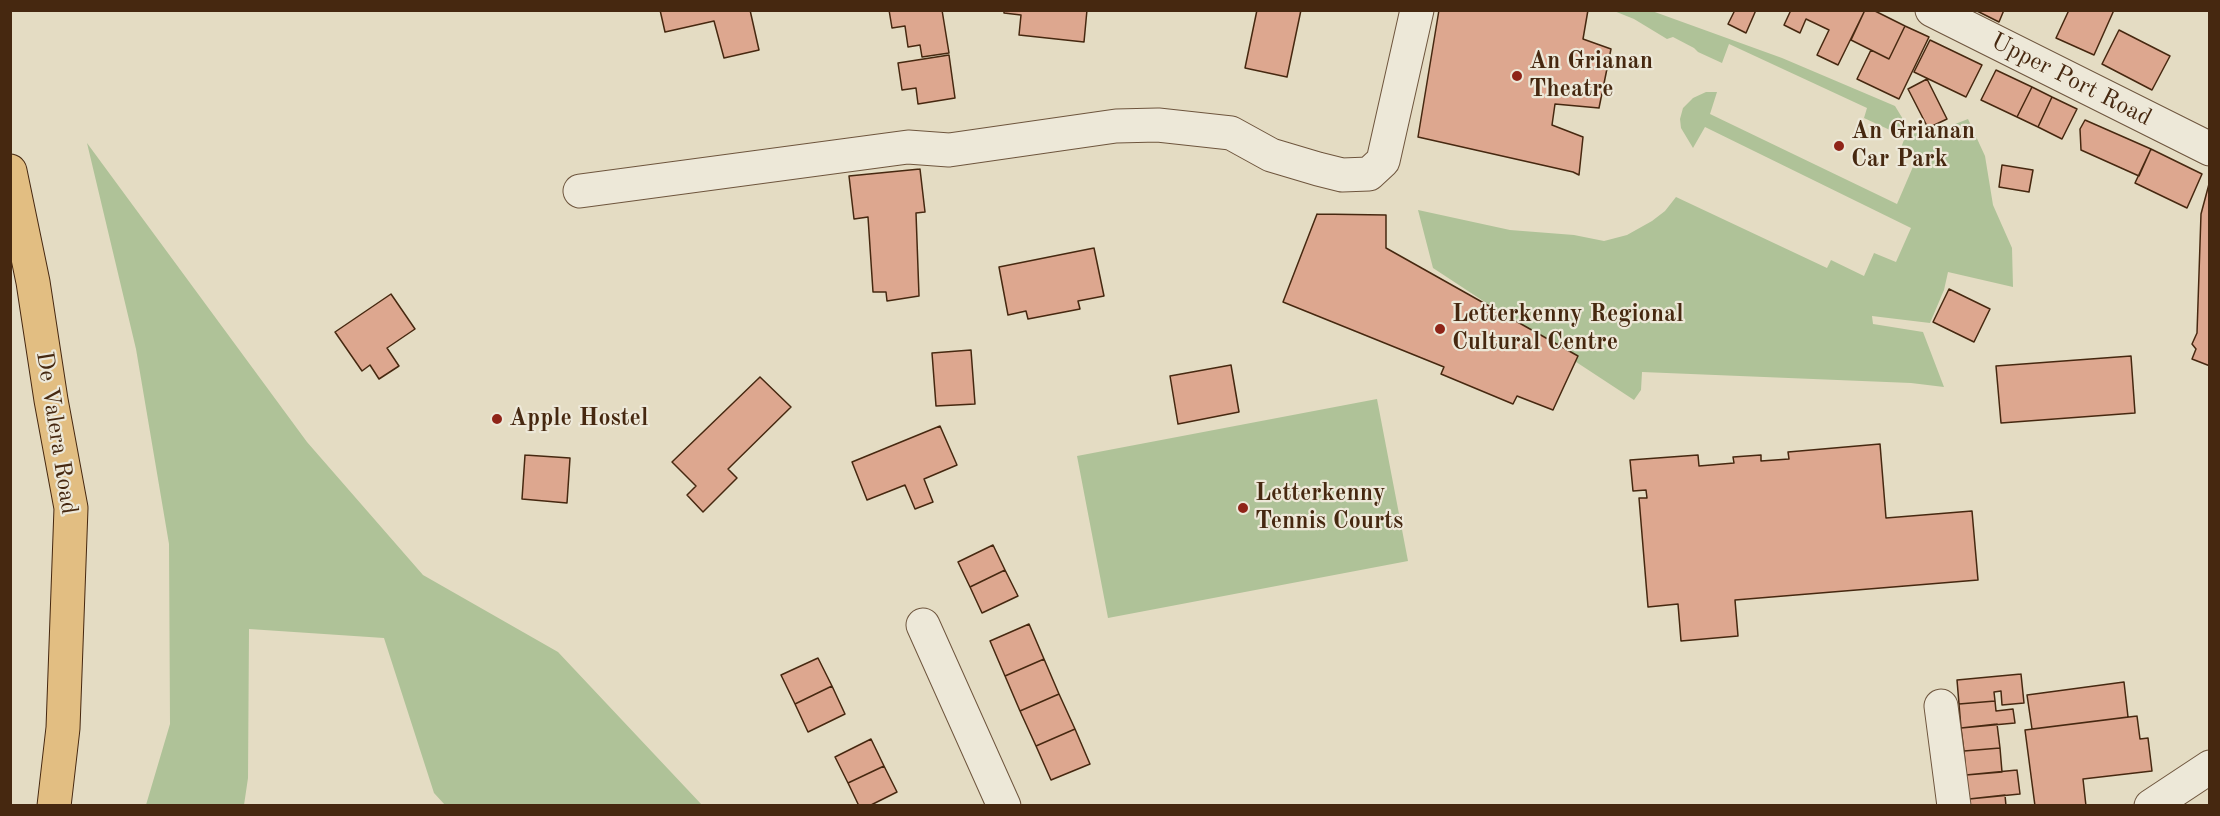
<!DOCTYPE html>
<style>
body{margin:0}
#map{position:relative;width:2220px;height:816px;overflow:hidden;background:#e4dcc3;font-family:"Old Standard TT",serif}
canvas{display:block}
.frame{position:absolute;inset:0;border:12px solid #462810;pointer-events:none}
</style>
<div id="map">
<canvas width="2220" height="816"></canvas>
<div class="frame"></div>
</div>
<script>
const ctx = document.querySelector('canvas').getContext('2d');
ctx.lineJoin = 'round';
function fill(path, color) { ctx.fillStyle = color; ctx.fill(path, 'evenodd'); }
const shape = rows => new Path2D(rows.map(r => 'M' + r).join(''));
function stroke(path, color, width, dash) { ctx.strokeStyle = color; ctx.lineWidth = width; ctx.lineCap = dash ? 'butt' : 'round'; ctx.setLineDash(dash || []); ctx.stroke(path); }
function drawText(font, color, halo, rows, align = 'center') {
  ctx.font = font + ' "Old Standard TT",serif'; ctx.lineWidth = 4.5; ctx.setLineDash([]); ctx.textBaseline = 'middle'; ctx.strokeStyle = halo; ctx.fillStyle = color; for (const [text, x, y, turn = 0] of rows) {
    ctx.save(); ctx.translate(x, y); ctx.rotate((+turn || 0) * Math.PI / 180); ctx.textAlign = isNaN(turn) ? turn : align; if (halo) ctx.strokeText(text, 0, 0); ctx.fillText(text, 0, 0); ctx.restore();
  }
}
fill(shape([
 [1614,11,1652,11,1782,58,1895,106,1912,134,1950,126,1968,119,1985,156,1993,205,2012,248,2013,287,1948,272,1944,290,1930,323,1872,316,1873,324,1923,332,1944,387,1911,383,1642,372,1641,390,1634,400,1433,268,1418,210,1510,230,1574,235,1604,241,1627,235,1652,221,1665,211,1676,197,1827,268,1831,260,1864,276,1874,253,1896,262,1911,228,1705,127,1693,148,1681,128,1680,119,1683,108,1693,98,1706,92,1717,92,1710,114,1897,204,1918,155,1901,148,1905,137,1864,118,1867,108,1729,44,1722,63,1698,52,1694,48,1673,37,1667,39,1634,19],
 [87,143,307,442,423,575,558,652,702,805,445,805,434,793,384,638,249,629,248,778,244,805,146,805,170,724,169,544,136,349],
 [1377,399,1408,561,1108,618,1077,456]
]), '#afc298');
const building = shape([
 [660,10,750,10,759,50,724,58,714,21,665,32,660,10],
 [889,10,942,10,949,53,922,57,920,45,908,47,905,26,892,28,889,10],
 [1004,10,1087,10,1084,42,1019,35,1021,15,1004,13,1004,10],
 [1257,10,1301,10,1287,77,1245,68,1257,10],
 [1439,10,1588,10,1583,39,1611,49,1599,108,1555,104,1552,125,1583,137,1579,175,1573,172,1418,137,1439,10],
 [1735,10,1756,10,1746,33,1728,24,1735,10],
 [1791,10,1865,10,1838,65,1817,55,1829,30,1806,19,1800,33,1784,25,1791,10],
 [1865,10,1873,10,1905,26,1889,59,1851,40,1865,10],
 [1975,10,2004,10,1999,22,1975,10],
 [2069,10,2114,10,2094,55,2056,38,2069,10],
 [1905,26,1929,37,1899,99,1857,79,1871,50,1889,59,1905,26],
 [2119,30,2170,56,2152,90,2102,64,2119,30],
 [1930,40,1982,65,1966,97,1914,72,1930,40],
 [949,55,955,98,918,104,916,88,902,90,898,63,949,55],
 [1996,70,2032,87,2017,117,1981,100,1996,70],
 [1927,79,1947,119,1928,128,1908,89,1927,79],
 [2032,87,2052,97,2038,127,2017,117,2032,87],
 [2052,97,2077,109,2062,139,2038,127,2052,97],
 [2085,120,2151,149,2139,176,2081,150,2080,129,2085,120],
 [2151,149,2202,174,2187,208,2135,183,2151,149],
 [2002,165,2033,170,2029,192,1999,187,2002,165],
 [920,169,925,212,916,213,919,296,887,301,886,292,873,292,868,217,854,219,849,176,920,169],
 [2209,184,2210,184,2210,366,2192,359,2196,349,2192,344,2197,333,2201,214,2209,184],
 [1317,214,1386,215,1386,248,1578,356,1553,410,1517,396,1513,404,1441,374,1444,367,1283,302,1317,214],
 [1094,248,1104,296,1078,301,1080,309,1028,319,1026,311,1008,315,999,267,1094,248],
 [1949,289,1990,309,1974,342,1933,322,1949,289],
 [391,294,415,329,387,348,399,366,379,379,370,365,362,371,335,332,391,294],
 [971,350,975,404,936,406,932,353,971,350],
 [2131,356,2135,413,2001,423,1996,366,2131,356],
 [1231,365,1239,412,1178,424,1170,376,1231,365],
 [760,377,791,407,728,469,737,478,703,512,687,495,696,486,672,462,760,377],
 [940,426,957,465,924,479,933,502,915,509,905,485,867,500,852,462,940,426],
 [1880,444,1886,518,1972,511,1978,580,1735,600,1738,636,1681,641,1678,604,1648,607,1639,498,1647,498,1646,490,1633,491,1630,460,1698,455,1699,466,1734,463,1733,457,1761,455,1761,461,1789,459,1788,452,1880,444],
 [525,455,570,458,567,503,522,499,525,455],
 [993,545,1005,570,970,587,958,562,993,545],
 [1005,570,1018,596,982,613,970,587,1005,570],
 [1029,624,1044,659,1005,676,990,641,1029,624],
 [818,658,832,686,795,704,781,675,818,658],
 [1044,659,1059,694,1020,711,1005,676,1044,659],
 [2021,674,2024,703,2002,705,2001,691,1994,692,1995,701,1959,704,1957,680,2021,674],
 [2124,682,2128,717,2032,729,2027,695,2124,682],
 [832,686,845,714,808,732,795,704,832,686],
 [1059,694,1075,729,1036,746,1020,711,1059,694],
 [1995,701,1996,711,2013,709,2015,723,1961,728,1959,704,1995,701],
 [2137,716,2140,739,2148,738,2152,771,2083,779,2086,806,2035,806,2025,730,2137,716],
 [1997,724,2000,748,1964,751,1961,728,1997,724],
 [1075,729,1090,764,1051,780,1036,746,1075,729],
 [871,739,884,766,848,783,835,757,871,739],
 [2000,748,2002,772,1966,775,1964,751,2000,748],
 [884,766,897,792,869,806,859,806,848,783,884,766],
 [2017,770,2020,794,1969,799,1966,775,2017,770],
 [2005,795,2006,806,1969,806,1969,799,2005,795]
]);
fill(building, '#dda78f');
stroke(building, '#462810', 1.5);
const minor = shape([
 [1932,10,2210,149],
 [580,191,908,147,949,150,1116,126,1158,125,1231,133,1271,155,1318,169,1342,175,1369,174,1383,161,1417,10],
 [923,625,1004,806],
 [1941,706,1954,806],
 [2151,806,2210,767]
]);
const major = shape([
 [10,171,33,282,51,400,71,508,63,728,54,806]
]);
stroke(minor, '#6e553d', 35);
stroke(major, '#462810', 35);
stroke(minor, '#ede8d8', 33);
stroke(major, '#e2be82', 33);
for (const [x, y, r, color] of [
 [1517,76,6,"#8f2418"],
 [1839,146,6,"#8f2418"],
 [1440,329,6,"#8f2418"],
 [497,419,6,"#8f2418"],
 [1243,508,6,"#8f2418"]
]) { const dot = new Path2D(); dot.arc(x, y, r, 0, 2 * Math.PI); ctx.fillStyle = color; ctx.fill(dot); stroke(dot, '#ede8d8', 2); }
drawText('bold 24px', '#462810', '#ede8d8', [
 ["An Grianan",1529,62],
 ["Theatre",1529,90],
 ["An Grianan",1851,132],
 ["Car Park",1851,160],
 ["Letterkenny Regional",1452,315],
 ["Cultural Centre",1452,343],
 ["Apple Hostel",509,419],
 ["Letterkenny",1255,494],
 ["Tennis Courts",1255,522]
], 'left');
drawText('24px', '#462810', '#ede8d8', [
 ["Upper Port Road",2071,80,27],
 ["De Valera Road",56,433,81]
]);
</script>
